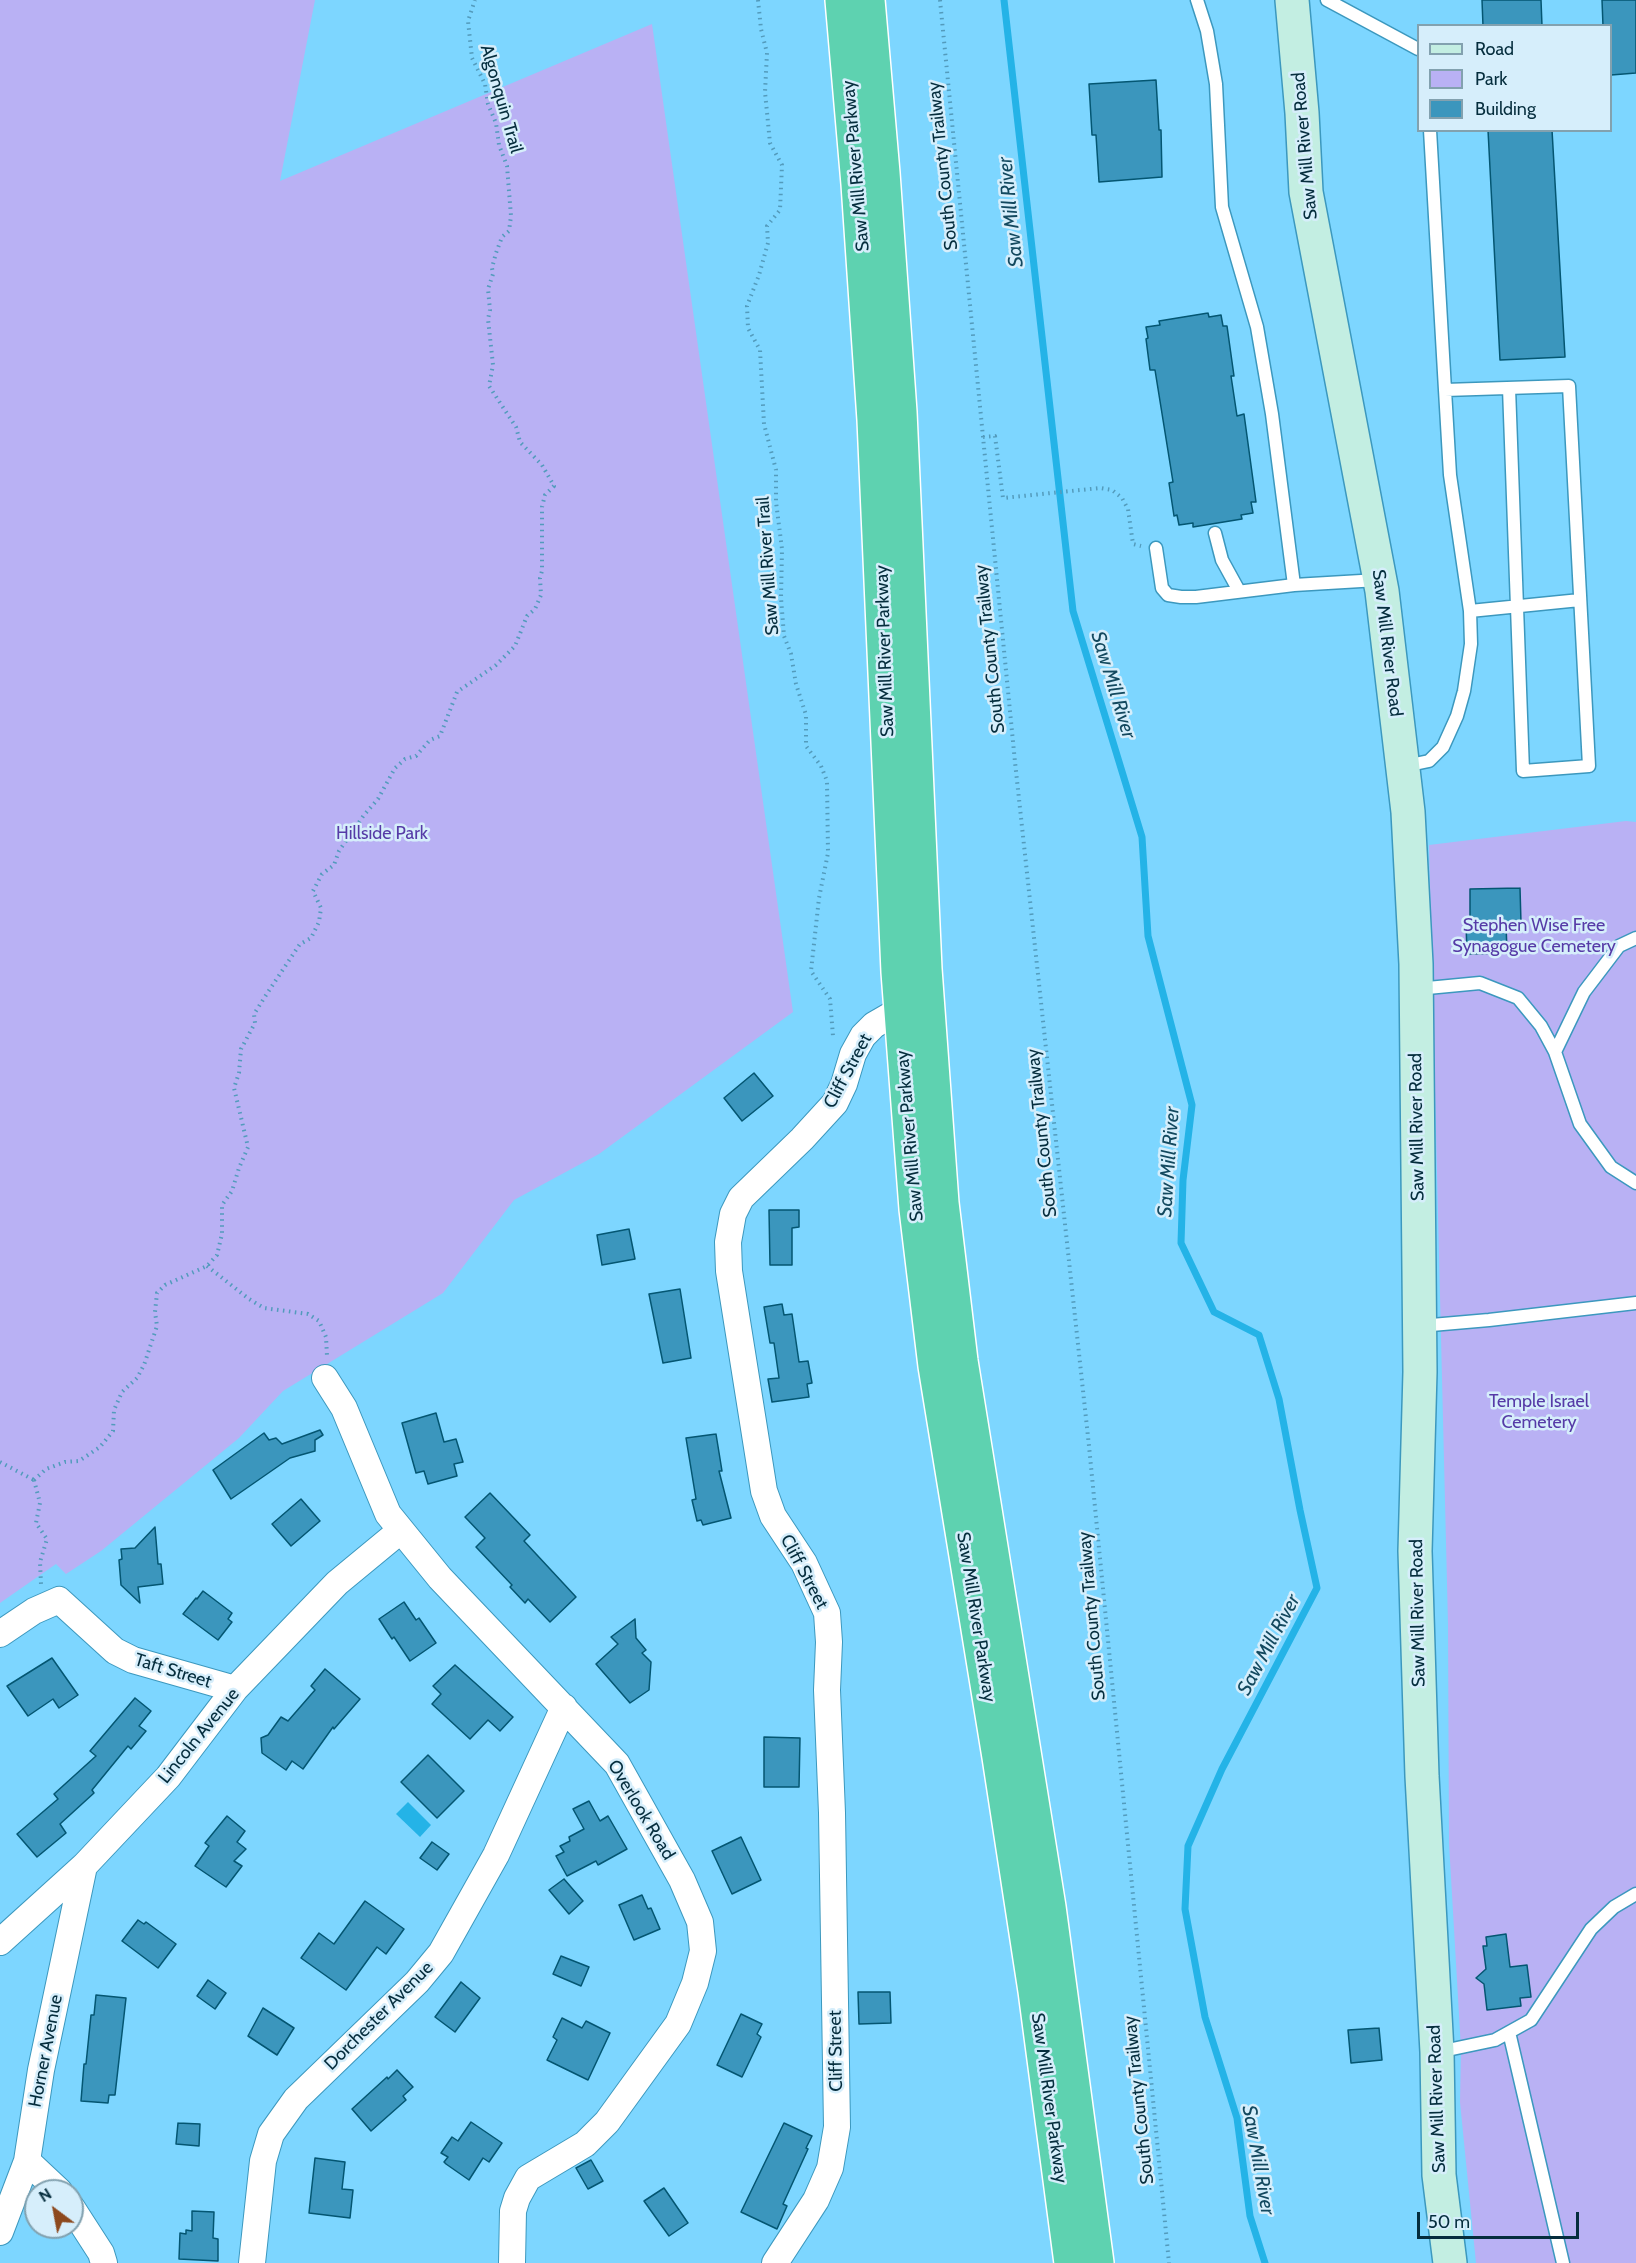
<!DOCTYPE html>
<style>
body{margin:0}
#map{position:relative;width:1636px;height:2263px;overflow:hidden;background:#7dd6ff;font-family:Cabin,sans-serif}
canvas{display:block}
.legend{position:absolute;left:1417px;top:24px;width:195px;height:108px;box-sizing:border-box;background:#d6eefb;border:2px solid #82a1af;margin:0;padding:8px 10px;list-style:none;font-size:18px;color:#052d3d}
.legend li{display:flex;align-items:center;gap:12px;height:30px}
.legend b{width:30px;border:2px solid #82a1af}
.north{position:absolute;left:24px;top:2179px;width:60px;height:60px;box-sizing:border-box;background:#d6eefb;border:2px solid #82a1af;border-radius:50%;rotate:328deg;font-size:16px;font-weight:700;line-height:24px;text-align:center;color:#052d3d}
.north::after{content:'';display:block;margin:auto;width:21px;height:27px;background:#8d491e;clip-path:polygon(50% 0,100% 100%,50% 72%,0 100%)}
.scale{position:absolute;left:1417px;top:2212px;width:162px;height:27px;box-sizing:border-box;border:3px solid #052d3d;border-top:0;padding-left:8px;font-size:18px;line-height:21px;white-space:nowrap;color:#052d3d;-webkit-text-stroke:4px #d6eefb;paint-order:stroke}
</style>
<div id="map">
<canvas width="1636" height="2263"></canvas>
<ul class="legend">
<li><b style="height:8px;background:#c3eee2"></b>Road</li>
<li><b style="height:16px;background:#b9b1f4"></b>Park</li>
<li><b style="height:16px;background:#3b96bd"></b>Building</li>
</ul>
<div class="north">N</div>
<div class="scale">50 m</div>
</div>
<script>
const ctx = document.querySelector('canvas').getContext('2d');
ctx.lineJoin = 'round';
function fill(path, color) { ctx.fillStyle = color; ctx.fill(path, 'evenodd'); }
const shape = rows => new Path2D(rows.map(r => 'M' + r).join(''));
function stroke(path, color, width, dash) { ctx.strokeStyle = color; ctx.lineWidth = width; ctx.lineCap = dash ? 'butt' : 'round'; ctx.setLineDash(dash || []); ctx.stroke(path); }
function drawText(font, color, halo, rows, align = 'center') {
  ctx.font = font + ' Cabin,sans-serif'; ctx.lineWidth = 5; ctx.setLineDash([]); ctx.textBaseline = 'middle'; ctx.strokeStyle = halo; ctx.fillStyle = color; for (const [text, x, y, turn = 0] of rows) {
    ctx.save(); ctx.translate(x, y); ctx.rotate((+turn || 0) * Math.PI / 180); ctx.textAlign = isNaN(turn) ? turn : align; if (halo) ctx.strokeText(text, 0, 0); ctx.fillText(text, 0, 0); ctx.restore();
  }
}
fill(shape([
 [0,0,315,0,280,181,652,24,793,1012,599,1154,514,1200,443,1293,283,1391,239,1438,101,1551,66,1574,56,1564,0,1603],
 [1626,821,1636,822,1636,2263,1476,2263,1460,2102,1461,2049,1449,1843,1448,1624,1429,845]
]), '#b9b1f4');
fill(shape([
 [408,1802,431,1825,420,1837,396,1814]
]), '#24b3e7');
stroke(shape([
 [1004,0,1073,611,1142,837,1148,936,1192,1105,1183,1180,1181,1243,1214,1312,1259,1335,1279,1399,1300,1510,1317,1588,1222,1769,1188,1846,1185,1909,1205,2017,1237,2118,1250,2216,1265,2263]
]), '#24b3e7', 7);
const building = shape([
 [1482,0,1541,0,1542,26,1483,26,1482,0],
 [1602,0,1636,0,1636,73,1611,75,1611,26,1603,26,1602,0],
 [1156,80,1159,130,1161,130,1162,177,1099,182,1096,135,1092,135,1089,84,1156,80],
 [1488,130,1552,130,1565,357,1500,360,1488,130],
 [1208,313,1209,317,1221,315,1223,326,1227,326,1234,376,1231,376,1237,416,1244,414,1256,502,1251,502,1253,513,1241,515,1242,519,1193,527,1193,523,1179,525,1177,515,1174,516,1169,483,1173,482,1155,370,1150,370,1146,339,1148,338,1146,327,1160,325,1159,321,1208,313],
 [1520,888,1521,923,1506,923,1507,953,1467,954,1466,923,1470,923,1470,889,1520,888],
 [754,1073,773,1096,742,1121,724,1098,754,1073],
 [769,1210,799,1210,799,1227,792,1228,792,1265,770,1265,769,1210],
 [629,1229,635,1259,602,1265,597,1235,629,1229],
 [680,1289,691,1358,663,1363,649,1294,680,1289],
 [782,1304,784,1315,792,1314,799,1362,808,1361,812,1383,807,1384,809,1397,772,1402,768,1379,779,1378,774,1343,770,1343,764,1307,782,1304],
 [436,1413,444,1442,456,1439,463,1462,454,1464,457,1476,428,1484,424,1471,416,1473,402,1423,436,1413],
 [320,1430,323,1435,315,1440,315,1451,290,1458,231,1499,213,1470,264,1433,269,1440,276,1438,282,1444,320,1430],
 [716,1434,722,1471,719,1471,731,1518,703,1525,701,1520,697,1521,692,1500,696,1499,686,1438,716,1434],
 [490,1493,530,1535,524,1541,576,1597,550,1622,528,1599,525,1603,510,1587,512,1585,476,1547,485,1538,465,1517,490,1493],
 [301,1499,320,1521,291,1546,272,1524,301,1499],
 [155,1527,158,1564,161,1564,163,1584,138,1587,140,1603,121,1585,119,1560,122,1559,121,1549,135,1548,155,1527],
 [203,1591,232,1613,228,1619,232,1622,218,1640,183,1614,196,1598,197,1599,203,1591],
 [404,1602,416,1620,419,1618,436,1643,410,1661,394,1637,392,1639,379,1619,404,1602],
 [635,1619,636,1638,646,1650,642,1653,651,1662,649,1690,630,1703,596,1664,618,1644,611,1637,635,1619],
 [52,1658,78,1695,59,1708,53,1699,28,1716,7,1686,52,1658],
 [455,1665,513,1717,500,1731,488,1720,470,1739,432,1704,441,1694,433,1686,455,1665],
 [325,1669,360,1699,334,1729,333,1727,303,1769,292,1761,286,1770,262,1753,261,1738,268,1735,281,1717,288,1721,315,1690,311,1686,325,1669],
 [135,1698,151,1711,139,1726,146,1731,131,1749,128,1746,92,1790,94,1793,60,1824,66,1833,37,1857,17,1834,58,1799,54,1794,96,1756,90,1751,135,1698],
 [764,1737,800,1738,799,1787,764,1787,764,1737],
 [428,1755,464,1791,437,1818,401,1782,428,1755],
 [589,1801,600,1821,608,1816,627,1849,598,1865,596,1861,567,1876,556,1856,564,1852,560,1846,570,1841,569,1837,584,1829,573,1809,589,1801],
 [227,1816,245,1831,237,1842,246,1849,234,1861,242,1866,226,1887,195,1866,209,1846,205,1843,227,1816],
 [741,1837,761,1880,732,1894,712,1851,741,1837],
 [432,1842,449,1854,437,1870,420,1858,432,1842],
 [564,1879,583,1901,569,1914,549,1890,564,1879],
 [642,1895,648,1909,651,1908,660,1929,634,1940,619,1905,642,1895],
 [365,1901,404,1929,386,1954,377,1947,346,1990,301,1958,319,1933,334,1944,365,1901],
 [138,1920,144,1924,146,1922,176,1944,158,1968,122,1941,138,1920],
 [1506,1934,1510,1967,1527,1965,1531,1997,1520,1998,1521,2006,1487,2010,1484,1984,1476,1978,1486,1969,1483,1946,1487,1946,1486,1937,1506,1934],
 [561,1956,589,1967,581,1986,553,1974,561,1956],
 [208,1980,226,1993,215,2009,197,1996,208,1980],
 [461,1982,480,1998,455,2032,435,2017,461,1982],
 [858,1992,890,1992,891,2023,859,2024,858,1992],
 [96,1995,126,1998,115,2095,109,2095,108,2103,81,2101,84,2064,86,2064,91,2015,94,2015,96,1995],
 [263,2008,294,2028,277,2055,248,2036,263,2008],
 [741,2014,762,2024,757,2034,761,2037,742,2077,717,2065,741,2014],
 [562,2018,582,2028,586,2021,610,2033,588,2080,547,2060,557,2040,553,2037,562,2018],
 [1379,2028,1382,2060,1351,2063,1348,2030,1379,2028],
 [397,2070,413,2087,403,2096,406,2100,371,2131,352,2109,387,2077,388,2079,397,2070],
 [471,2122,502,2143,489,2162,483,2158,469,2180,446,2164,444,2162,448,2157,441,2153,452,2137,458,2141,471,2122],
 [178,2123,200,2124,199,2146,176,2144,178,2123],
 [784,2123,812,2136,806,2148,808,2149,783,2204,787,2206,777,2229,741,2212,784,2123],
 [315,2158,345,2162,342,2189,353,2190,350,2218,309,2213,315,2158],
 [591,2160,603,2181,588,2189,576,2168,591,2160],
 [664,2188,688,2223,669,2236,644,2201,664,2188],
 [192,2211,214,2212,213,2238,218,2239,218,2261,179,2259,180,2233,186,2234,186,2230,192,2231,192,2211]
]);
fill(building, '#3b96bd');
stroke(building, '#045672', 1.5);
const service = shape([
 [1197,0,1207,31,1216,84,1222,207,1257,327,1272,414,1294,585,1378,580],
 [1327,0,1418,49],
 [1430,130,1445,390,1569,386,1589,766,1523,771,1509,388],
 [1445,390,1450,475,1470,611],
 [1215,533,1222,560,1239,591],
 [1156,548,1162,588,1168,595,1181,597,1196,597,1294,585],
 [1405,766,1429,761,1443,747,1457,716,1464,691,1471,644,1470,611,1580,600],
 [1417,989,1480,983,1518,998,1541,1026,1555,1052,1580,1124,1611,1167,1636,1183],
 [1555,1052,1584,992,1619,946,1636,938],
 [1420,1326,1489,1320,1636,1303],
 [1509,2032,1563,2263],
 [1438,2052,1495,2040,1531,2020,1591,1929,1614,1907,1636,1894]
]);
const minor = shape([
 [325,1378,344,1408,388,1514,440,1578,617,1764,682,1880,700,1922,703,1951,695,1983,678,2024,607,2122,585,2144,528,2178,517,2198,513,2211,512,2263],
 [0,1634,34,1611,59,1600,115,1651,133,1660,235,1689],
 [0,1942,84,1866,168,1777,235,1689,337,1583,400,1531],
 [27,2161,59,2191],
 [72,2208,101,2253,104,2263],
 [0,2232,27,2161,41,2070,84,1866],
 [252,2263,263,2161,271,2134,296,2099,417,1982,441,1953,496,1855,564,1707],
 [775,2263,816,2200,830,2168,837,2127,832,1813,827,1690,829,1642,827,1613,804,1563,773,1516,764,1491,729,1271,728,1242,733,1214,741,1198,802,1139,835,1103,844,1084,853,1054,863,1036,874,1025,900,1010]
]);
const secondary = shape([
 [1292,0,1302,113,1306,192,1382,591,1408,812,1416,964,1420,1372,1415,1551,1422,1776,1437,2052,1439,2175,1450,2263]
]);
const trunk = shape([
 [842,0,858,184,874,420,898,972,916,1209,935,1366,999,1757,1035,1991,1071,2263],
 [868,0,883,173,900,412,925,969,942,1203,961,1361,1049,1907,1097,2263]
]);
stroke(service, '#3c98be', 15);
stroke(minor, '#3c98be', 28);
stroke(secondary, '#3c98be', 36);
stroke(trunk, '#fff', 36);
stroke(shape([
 [758,0,761,29,767,53,765,92,770,143,782,165,780,210,767,226,768,243,759,275,747,306,748,328,760,350,764,424,776,470,776,502,782,549,781,598,784,636,791,654,796,684,806,715,806,746,821,766,827,781,828,853,819,898,811,971,830,999,833,1036,835,1038],
 [940,0,1015,762,1089,1446,1169,2263],
 [983,437,995,436,1003,498,1100,488,1112,490,1122,498,1128,509,1133,544,1141,546],
 [207,1266,249,1299,264,1308,308,1314,319,1321,326,1337,327,1356],
 [0,1462,34,1480],
 [34,1480,46,1469,65,1462,79,1461,100,1447,113,1431,114,1410,122,1392,137,1378,144,1365,157,1326,155,1312,157,1293,165,1285,207,1266,217,1255,222,1234,222,1205,232,1191,239,1168,248,1147,234,1088,239,1073,241,1049,255,1023,254,1014,268,992,300,944,311,938,319,922,321,908,313,891,322,874,334,865,339,851,364,815,378,799,395,768,405,759,416,756,430,740,440,736,457,692,496,665,515,646,527,616,535,609,541,595,540,578,542,571,542,507,545,495,554,486,542,465,520,442,516,427,489,386,493,365,488,319,490,310,488,289,493,274,492,268,496,253,502,237,509,231,511,216,507,166,499,145,496,123,488,104,485,84,472,58,468,21,475,0],
 [34,1480,40,1503,36,1523,47,1539,40,1562,41,1584]
]), '#539bbc', 4, [1.5, 4.5]);
stroke(service, '#fff', 12);
stroke(minor, '#fff', 26);
stroke(secondary, '#c3eee2', 33);
stroke(trunk, '#5ed2b0', 33);
drawText('18px', '#052d3d', '#d6eefb', [
 ["Algonquin Trail",501,99,74],
 ["Saw Mill River Road",1305,146,-95],
 ["Saw Mill River Parkway",856,166,-95],
 ["South County Trailway",943,166,-96],
 ["Saw Mill River Trail",768,566,-94],
 ["Saw Mill River Road",1387,643,83],
 ["South County Trailway",990,649,-96],
 ["Saw Mill River Parkway",885,651,-92],
 ["Cliff Street",848,1071,-62],
 ["Saw Mill River Road",1417,1127,-91],
 ["South County Trailway",1042,1133,-96],
 ["Saw Mill River Parkway",910,1136,-95],
 ["Cliff Street",804,1572,62],
 ["Saw Mill River Road",1418,1613,-91],
 ["South County Trailway",1092,1616,-95],
 ["Saw Mill River Parkway",976,1617,81],
 ["Taft Street",173,1671,17],
 ["Lincoln Avenue",199,1736,-51],
 ["Overlook Road",641,1810,59],
 ["Dorchester Avenue",379,2016,-45],
 ["Horner Avenue",46,2051,-79],
 ["Cliff Street",836,2051,-91],
 ["Saw Mill River Parkway",1049,2098,82],
 ["Saw Mill River Road",1437,2099,-92],
 ["South County Trailway",1139,2100,-96]
]);
drawText('18px', '#563ba7', '#d6eefb', [
 ["Hillside Park",382,834],
 ["Stephen Wise Free",1534,926],
 ["Synagogue Cemetery",1534,947],
 ["Temple Israel",1539,1402],
 ["Cemetery",1539,1423]
]);
drawText('italic 20px', '#13495f', '#d6eefb', [
 ["Saw Mill River",1011,212,-96],
 ["Saw Mill River",1113,685,73],
 ["Saw Mill River",1169,1162,-86],
 ["Saw Mill River",1269,1645,-62],
 ["Saw Mill River",1258,2160,80]
]);
</script>
